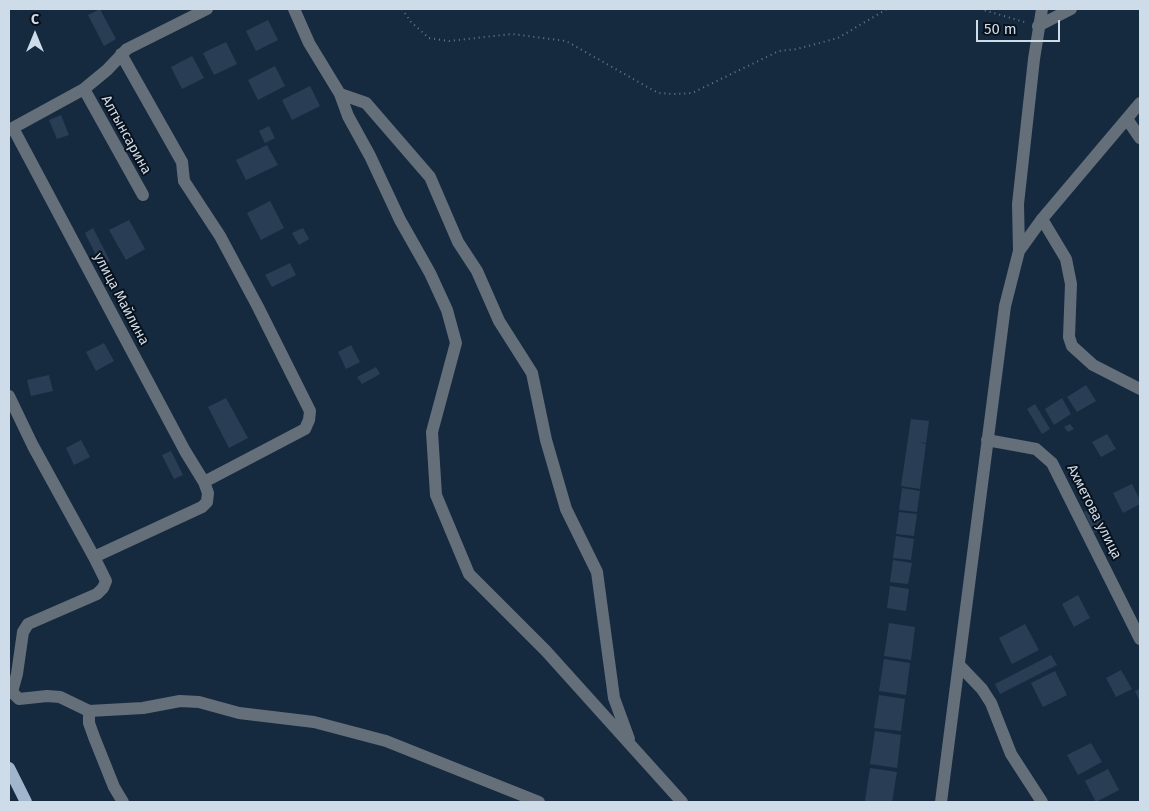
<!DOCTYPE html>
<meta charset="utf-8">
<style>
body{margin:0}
#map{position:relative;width:1149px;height:811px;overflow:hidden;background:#162a3f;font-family:"Fira Sans",sans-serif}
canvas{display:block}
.frame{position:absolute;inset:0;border:10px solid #cedbe9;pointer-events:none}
.north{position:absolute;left:10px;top:10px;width:50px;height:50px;-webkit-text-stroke:4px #09121c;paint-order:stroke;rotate:0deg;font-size:14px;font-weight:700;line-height:20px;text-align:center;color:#cedbe9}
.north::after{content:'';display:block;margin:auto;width:18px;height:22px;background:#cedbe9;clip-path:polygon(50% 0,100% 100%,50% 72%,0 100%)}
.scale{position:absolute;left:976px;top:20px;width:84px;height:22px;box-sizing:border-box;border:2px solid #cedbe9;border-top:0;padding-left:6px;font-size:15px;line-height:18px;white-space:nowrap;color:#cedbe9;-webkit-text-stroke:4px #09121c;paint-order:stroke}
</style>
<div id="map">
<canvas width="1149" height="811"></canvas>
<div class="frame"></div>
<div class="north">С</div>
<div class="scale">50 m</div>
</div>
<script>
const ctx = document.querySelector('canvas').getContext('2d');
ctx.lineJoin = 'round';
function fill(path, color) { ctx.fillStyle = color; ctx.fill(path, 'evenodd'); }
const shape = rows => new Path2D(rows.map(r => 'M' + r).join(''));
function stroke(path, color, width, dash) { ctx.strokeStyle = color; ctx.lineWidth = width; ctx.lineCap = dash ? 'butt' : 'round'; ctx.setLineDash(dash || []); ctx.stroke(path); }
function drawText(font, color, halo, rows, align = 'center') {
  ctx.font = font + ' "Fira Sans",sans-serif'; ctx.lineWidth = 4; ctx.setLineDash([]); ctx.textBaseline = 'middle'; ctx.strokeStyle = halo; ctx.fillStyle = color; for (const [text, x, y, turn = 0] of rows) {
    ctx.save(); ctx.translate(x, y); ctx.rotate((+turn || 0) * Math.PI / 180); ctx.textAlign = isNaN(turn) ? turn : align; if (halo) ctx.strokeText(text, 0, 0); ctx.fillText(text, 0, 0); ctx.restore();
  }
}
fill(shape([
 [100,9,116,39,104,46,88,15],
 [268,20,278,40,256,51,246,31],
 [226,42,237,64,214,75,203,53],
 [192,56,204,78,182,89,171,67],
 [275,66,285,86,258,100,248,80],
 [310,86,320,106,292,120,282,100],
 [61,115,69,135,57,139,49,120],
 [269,126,275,138,265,143,259,131],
 [267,145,278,165,246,180,236,160],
 [270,201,284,228,261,240,247,213],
 [129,220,145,249,126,260,109,230],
 [93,228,110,261,101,265,85,233],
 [303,228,309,239,299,245,292,233],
 [290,263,296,275,272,287,265,275],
 [104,343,114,361,96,371,86,352],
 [351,345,360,362,346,369,338,352],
 [376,367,380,374,362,384,357,377],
 [49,375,53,391,31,396,27,380],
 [1086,385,1096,401,1077,412,1067,397],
 [226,398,248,438,229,448,208,407],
 [1062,398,1071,414,1054,425,1045,409],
 [1035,404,1050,429,1042,434,1027,409],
 [911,419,929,421,926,443,919,442,926,444,920,489,901,486],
 [1070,424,1074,429,1068,432,1064,427],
 [1107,434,1116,449,1101,457,1092,442],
 [81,440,90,457,74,465,66,448],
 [171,451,183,475,174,479,162,455],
 [1132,484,1140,500,1140,504,1123,513,1113,493],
 [902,488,920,491,917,512,899,510],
 [1095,507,1105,527,1094,533,1084,512],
 [899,512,917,514,914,536,896,534],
 [896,536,914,539,911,560,893,558],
 [893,560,912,563,908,584,890,582],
 [890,586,909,589,906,611,887,608],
 [1078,595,1090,618,1074,627,1062,604],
 [889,623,915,627,911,660,884,656],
 [1025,624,1039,650,1012,664,999,638],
 [1051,655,1057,665,1000,694,995,684],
 [884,659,910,663,906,695,879,691],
 [1121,670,1132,689,1116,697,1106,678],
 [1055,671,1067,695,1043,707,1031,683],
 [1140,689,1140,702,1135,691],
 [879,695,905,699,901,731,874,728],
 [875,731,901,735,897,768,870,764],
 [1091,743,1102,762,1078,775,1067,755],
 [870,768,897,772,892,802,865,801],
 [1108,769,1119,790,1096,802,1085,781]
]), '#293e54');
stroke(shape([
 [402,9,411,22,429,38,449,41,512,34,566,41,658,93,676,94,692,93,779,51,797,49,838,38,887,9],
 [980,9,1028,23]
]), '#67788a', 2, [1, 4]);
stroke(shape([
 [294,9,309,43,340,94,348,116,370,156,400,220,430,273,447,310,456,343,432,432,436,495,469,574,546,651,682,802],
 [1038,26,1071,9],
 [84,89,143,195],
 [340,94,366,103,430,177,458,242,477,271,499,321,532,373,546,440,566,509,597,572,614,698,629,739],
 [1127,119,1140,138],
 [13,128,185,451,204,482],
 [9,130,84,89,107,70,127,49,207,9],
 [1042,219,1066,259,1071,284,1069,337,1072,346,1093,365,1140,389],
 [1019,251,1018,204,1034,59,1042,9],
 [9,396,33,446,94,557,106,581,103,588,97,594,28,624,23,632,17,674,12,692,9,693],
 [987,440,1036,449,1052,463,1140,639],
 [94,557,202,507,207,502,208,493,204,482,305,429,309,420,310,411,258,307,220,236,184,181,182,162,121,54],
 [959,665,982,689,991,703,1011,754,1042,802],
 [12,692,19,699,47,696,60,697,89,711,143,708,180,701,199,702,239,713,314,722,386,741,539,802],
 [89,711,89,723,94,737,114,787,123,802],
 [941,802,1005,306,1019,251,1042,219,1140,103]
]), '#656f7a', 12);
stroke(shape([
 [9,768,26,802]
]), '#a1b6cd', 12);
drawText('14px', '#cedbe9', '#09121c', [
 ["Алтынсарина",126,135,61],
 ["улица Майлина",121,299,62],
 ["Ахметова улица",1094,512,63]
]);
</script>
